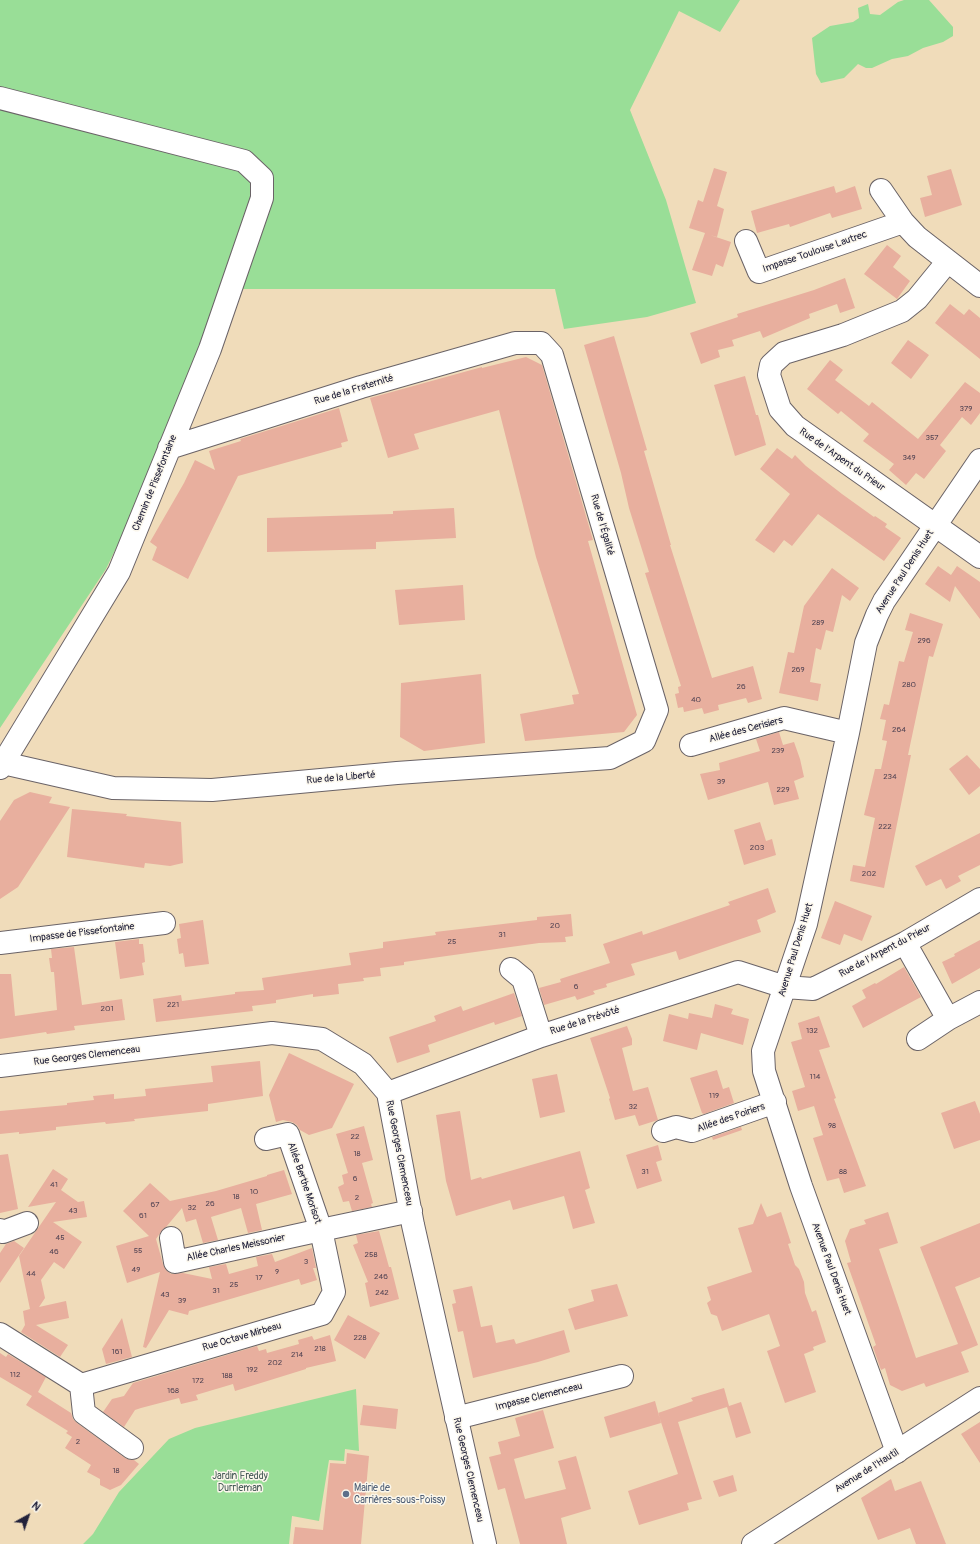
<!DOCTYPE html>
<meta charset="utf-8">
<style>
body{margin:0}
#map{position:relative;width:980px;height:1544px;overflow:hidden;background:#f0dcba;font-family:Pangolin,sans-serif}
canvas{display:block}
.north{position:absolute;left:8px;top:1496px;width:40px;height:40px;-webkit-text-stroke:3px #fbf7ec;paint-order:stroke;rotate:40deg;font-size:11px;font-weight:700;line-height:16px;text-align:center;color:#22223b}
.north::after{content:'';display:block;margin:auto;width:14px;height:18px;background:#22223b;clip-path:polygon(50% 0,100% 100%,50% 72%,0 100%)}
</style>
<div id="map">
<canvas width="980" height="1544"></canvas>
<div class="north">N</div>
</div>
<script>
const ctx = document.querySelector('canvas').getContext('2d');
ctx.lineJoin = 'round';
function fill(path, color) { ctx.fillStyle = color; ctx.fill(path, 'evenodd'); }
const shape = rows => new Path2D(rows.map(r => 'M' + r).join(''));
function stroke(path, color, width, dash) { ctx.strokeStyle = color; ctx.lineWidth = width; ctx.lineCap = dash ? 'butt' : 'round'; ctx.setLineDash(dash || []); ctx.stroke(path); }
function drawText(font, color, halo, rows, align = 'center') {
  ctx.font = font + ' Pangolin,sans-serif'; ctx.lineWidth = 3; ctx.setLineDash([]); ctx.textBaseline = 'middle'; ctx.strokeStyle = halo; ctx.fillStyle = color; for (const [text, x, y, turn = 0] of rows) {
    ctx.save(); ctx.translate(x, y); ctx.rotate((+turn || 0) * Math.PI / 180); ctx.textAlign = isNaN(turn) ? turn : align; if (halo) ctx.strokeText(text, 0, 0); ctx.fillText(text, 0, 0); ctx.restore();
  }
}
fill(shape([
 [0,0,740,0,720,32,679,11,630,110,666,200,696,303,647,317,564,329,555,289,230,289,159,459,106,569,0,728],
 [904,0,929,0,953,27,953,36,943,42,923,48,908,56,892,59,872,68,866,68,858,64,844,78,821,83,816,74,812,38,830,26,853,22,859,18,858,8,868,4,870,14,880,15,898,2],
 [356,1389,359,1451,345,1449,344,1461,329,1460,319,1521,292,1516,289,1544,83,1544,93,1534,119,1492,169,1439,195,1428]
]), '#99de97');
fill(shape([
 [714,168,727,172,717,206,724,209,717,237,710,235,731,242,723,267,716,264,712,276,692,270,705,233,689,228,698,200,703,202],
 [951,169,962,205,925,217,920,198,932,195,927,176],
 [834,186,836,193,855,186,862,209,832,218,830,213,790,227,789,224,757,233,751,211],
 [887,245,901,256,893,267,910,281,897,299,864,274],
 [845,278,855,308,840,313,837,304,809,314,810,318,763,338,760,331,732,340,734,346,718,350,720,357,701,364,690,333,738,317,737,314,814,290],
 [950,304,964,315,969,309,980,318,980,359,935,323],
 [614,336,647,450,644,451,671,545,670,545,712,678,753,666,762,699,748,703,746,698,718,705,719,710,704,714,702,708,684,712,683,707,678,708,675,694,679,693,678,687,681,686,645,573,649,572,629,508,621,473,584,345],
 [908,340,929,355,911,379,891,363],
 [526,357,542,365,593,540,588,541,637,715,624,732,525,741,520,714,574,704,572,695,579,694,536,557,499,410,414,434,419,449,388,458,370,398,482,367,482,368],
 [830,360,843,370,835,380,869,406,872,402,918,439,965,382,980,393,980,413,971,425,962,417,940,445,946,451,924,479,916,473,906,485,889,470,894,464,863,441,869,434,841,411,838,414,807,389],
 [745,376,756,415,758,415,766,445,735,456,714,385],
 [339,408,348,441,341,443,342,447,238,476,188,579,152,560,157,547,150,542,184,483,195,460,215,470,209,451,241,441,240,439],
 [777,448,792,459,795,455,806,466,842,494,874,517,875,516,887,524,885,527,901,538,884,561,818,514,792,546,784,540,774,553,755,540,790,494,760,469],
 [454,508,456,538,376,542,376,549,267,552,267,518,393,514,393,511],
 [938,566,951,575,957,566,980,582,980,619,955,586,950,602,925,584],
 [832,568,859,588,850,601,842,595,833,632,826,630,821,650,816,648,810,682,821,684,818,701,779,693,788,652,794,653,804,606],
 [463,585,465,620,399,625,395,590],
 [910,613,943,624,933,657,929,656,908,755,911,755,884,888,850,881,853,865,865,867,875,818,864,815,875,769,881,769,887,741,882,740,886,720,880,719,884,704,889,705,899,661,904,662,913,632,905,630],
 [481,674,485,743,424,751,400,737,401,683],
 [779,732,783,745,794,742,800,759,804,777,794,781,799,799,774,805,768,782,708,800,700,774,720,770,719,763,760,751,756,739],
 [967,755,980,769,980,786,969,795,949,769],
 [30,792,52,797,49,803,70,807,18,887,0,899,0,821,14,800],
 [72,809,127,814,126,816,181,822,183,863,170,866,145,863,144,868,67,857],
 [760,822,766,841,772,839,776,855,744,865,734,830],
 [980,833,980,865,958,876,961,881,946,889,941,879,926,886,915,866],
 [768,888,776,912,757,920,761,932,679,960,676,951,631,964,635,975,606,984,607,987,593,991,595,994,577,1000,575,996,544,1005,539,988,561,982,560,979,610,963,603,944,642,931,643,935,730,905,728,902],
 [835,901,872,916,862,941,844,934,840,945,821,938],
 [571,914,573,936,565,937,566,942,539,943,404,962,404,965,380,968,381,976,363,978,364,981,338,984,339,994,313,997,313,994,276,1000,276,1003,252,1006,253,1011,156,1022,153,999,181,995,182,1001,235,994,235,992,264,990,262,978,351,965,349,953,383,948,383,942,436,935,435,932,537,920,537,917],
 [203,920,209,964,185,967,183,953,179,954,177,939,181,938,179,924],
 [139,939,139,944,143,944,144,952,145,962,142,963,144,975,120,979,115,942],
 [980,940,980,968,952,984,942,962,955,956,954,954],
 [74,947,82,1005,122,999,125,1020,74,1026,75,1030,47,1034,46,1032,0,1039,0,974,11,974,15,1016,57,1010,54,972,51,972,49,958,52,958,51,949],
 [904,967,921,997,863,1028,852,1006,866,998,862,990,875,983,876,984],
 [514,993,522,1016,495,1025,494,1022,428,1045,430,1052,397,1063,389,1037,436,1021,434,1016,461,1006,463,1011],
 [715,1004,733,1009,731,1014,749,1019,743,1045,701,1033,697,1050,663,1041,669,1014,688,1019,689,1013,712,1018],
 [819,1016,830,1047,819,1050,836,1098,834,1099,866,1186,844,1193,839,1178,827,1181,813,1138,823,1135,814,1106,798,1111,792,1091,805,1087,791,1042,802,1039,798,1023],
 [627,1026,632,1039,632,1045,622,1048,633,1091,648,1087,658,1120,639,1126,635,1115,615,1120,609,1099,610,1098,590,1038],
 [289,1053,354,1084,332,1128,309,1135,300,1130,297,1125,292,1122,283,1120,276,1122,269,1095],
 [260,1061,263,1096,208,1104,208,1111,134,1119,135,1121,106,1124,105,1122,56,1127,56,1130,19,1134,19,1132,0,1134,0,1111,67,1105,67,1103,94,1100,93,1096,114,1094,114,1099,146,1096,145,1089,213,1082,211,1066],
 [717,1070,723,1089,729,1087,734,1103,704,1114,702,1113,690,1078],
 [557,1074,565,1112,540,1118,532,1079],
 [975,1101,980,1114,980,1140,954,1149,941,1113],
 [460,1111,471,1180,481,1177,482,1179,580,1151,590,1188,585,1190,595,1223,573,1229,564,1196,513,1210,510,1200,456,1216,446,1181,436,1115],
 [364,1126,373,1160,362,1163,373,1203,371,1204,372,1207,352,1211,349,1201,343,1202,338,1187,344,1184,342,1175,348,1173,336,1134],
 [741,1127,742,1130,713,1140,712,1137],
 [658,1145,662,1160,656,1162,662,1181,637,1189,626,1155],
 [8,1154,18,1209,0,1213,0,1155],
 [53,1169,68,1179,61,1190,78,1202,84,1201,87,1217,53,1222,82,1242,64,1269,54,1262,41,1280,45,1298,39,1307,66,1301,69,1318,36,1325,68,1345,60,1357,21,1332,25,1325,23,1311,30,1309,19,1256,56,1202,28,1207],
 [284,1170,292,1194,256,1204,262,1230,248,1233,241,1208,211,1217,218,1240,203,1243,196,1219,186,1222,182,1208,166,1227,163,1229,156,1239,163,1264,166,1270,171,1274,183,1273,212,1279,209,1267,226,1264,229,1274,258,1266,256,1257,272,1254,275,1262,312,1248,316,1268,313,1268,317,1280,301,1285,299,1279,189,1311,188,1315,169,1310,146,1348,143,1347,160,1272,127,1283,116,1246,149,1236,123,1211,150,1183,170,1201,216,1191,267,1176,267,1175],
 [761,1203,767,1217,781,1212,791,1243,788,1244,795,1265,799,1269,804,1282,805,1293,812,1312,816,1310,826,1342,813,1347,814,1350,804,1354,816,1392,785,1403,767,1351,780,1346,769,1314,722,1331,717,1316,711,1314,707,1303,711,1300,707,1287,752,1272,738,1228,753,1224],
 [888,1212,898,1243,879,1249,916,1358,958,1344,920,1247,980,1223,980,1277,955,1287,978,1345,961,1352,969,1372,926,1387,924,1383,902,1391,890,1385,885,1368,881,1370,873,1347,876,1345,847,1263,851,1262,845,1241,850,1229,866,1224,864,1220],
 [379,1231,389,1267,391,1267,399,1299,370,1307,365,1283,368,1282,353,1245,358,1243,356,1235],
 [14,1241,24,1248,0,1283,0,1253,6,1244],
 [617,1284,628,1316,575,1330,568,1309,594,1301,591,1290],
 [472,1286,481,1327,492,1325,496,1343,514,1339,516,1344,564,1330,570,1352,538,1362,473,1378,463,1331,458,1332,452,1304,456,1303,453,1290],
 [348,1315,380,1333,365,1359,334,1340],
 [122,1318,132,1357,106,1364,102,1349],
 [330,1335,336,1361,306,1368,306,1369,235,1391,233,1384,196,1395,198,1400,181,1404,179,1398,141,1408,135,1410,124,1427,103,1412,112,1399,124,1396,133,1383,257,1346,259,1351,266,1349,267,1353,299,1344,298,1340,312,1336,314,1340],
 [0,1353,6,1357,8,1354,46,1377,38,1392,71,1413,73,1419,77,1423,125,1458,130,1460,134,1460,139,1464,121,1485,110,1490,100,1485,100,1479,87,1472,91,1465,65,1448,72,1437,66,1433,68,1431,26,1405,32,1396,0,1377],
 [724,1388,729,1406,741,1402,751,1433,736,1438,727,1407,678,1422,702,1499,687,1503,689,1510,639,1525,628,1491,678,1474,658,1413,693,1401,691,1398],
 [655,1401,661,1423,610,1438,604,1417],
 [363,1405,398,1409,396,1429,360,1425],
 [543,1410,554,1448,514,1459,525,1499,566,1489,558,1461,576,1456,591,1509,561,1518,567,1544,520,1544,505,1488,498,1490,489,1457,501,1454,498,1442,520,1436,515,1418],
 [980,1422,980,1463,961,1434],
 [347,1453,369,1456,361,1544,293,1544,295,1527,323,1530,330,1463,346,1464],
 [733,1475,737,1491,719,1497,713,1481],
 [891,1479,895,1491,921,1481,946,1544,916,1544,910,1528,878,1540,861,1498]
]), '#e8af9e');
const street = shape([
 [0,98,244,161,262,178,262,198,210,349,119,572,0,768],
 [881,190,903,222,917,237,980,286],
 [746,241,759,272,903,222],
 [948,261,917,299,902,311,843,335,784,353,771,365,769,375,780,409,795,426,980,557],
 [691,745,784,718,848,733],
 [3,763,113,788,212,790,397,773,610,758,644,741,657,710,552,355,541,343,515,343,361,387,169,448],
 [0,943,164,923],
 [905,943,948,1019],
 [511,969,523,979,541,1036],
 [918,1039,948,1019,980,1002],
 [0,1066,272,1033,322,1039,363,1064,388,1093,413,1225,485,1544],
 [388,1093,541,1036,738,972,785,987,813,989,905,943,980,899],
 [663,1131,676,1127,692,1131,775,1102],
 [0,1230,3,1232,27,1223],
 [171,1238,175,1262,321,1230,288,1134,266,1139],
 [0,1334,81,1385,322,1314,334,1292,321,1230,411,1211],
 [81,1385,84,1413,132,1448],
 [456,1418,622,1376],
 [897,1452,801,1186,764,1071,763,1051,806,924,848,733,866,643,877,615,884,601,980,460]
]);
const secondary = shape([
 [753,1544,980,1398]
]);
stroke(street, '#6a6367', 24);
stroke(secondary, '#6a6367', 24);
stroke(street, '#fff', 22);
stroke(secondary, '#fff', 22);
for (const [x, y, r, color] of [
 [346,1494,4,"#5c6f8a"]
]) { const dot = new Path2D(); dot.arc(x, y, r, 0, 2 * Math.PI); ctx.fillStyle = color; ctx.fill(dot); stroke(dot, '#fbf7ec', 1.5); }
drawText('8px', '#544554', null, [
 ["379",966,409],
 ["357",932,438],
 ["349",909,458],
 ["289",818,623],
 ["296",924,641],
 ["269",798,670],
 ["280",909,685],
 ["26",741,687],
 ["40",696,700],
 ["264",899,730],
 ["239",778,751],
 ["234",890,777],
 ["39",721,782],
 ["229",783,790],
 ["222",885,827],
 ["203",757,848],
 ["202",869,874],
 ["20",555,926],
 ["31",502,935],
 ["25",452,942],
 ["6",576,987],
 ["221",173,1005],
 ["201",107,1009],
 ["132",812,1031],
 ["114",815,1077],
 ["119",714,1096],
 ["32",633,1107],
 ["98",832,1126],
 ["22",355,1137],
 ["18",357,1154],
 ["31",645,1172],
 ["88",843,1172],
 ["6",355,1179],
 ["41",54,1185],
 ["10",254,1192],
 ["18",236,1197],
 ["2",357,1198],
 ["26",210,1204],
 ["67",155,1205],
 ["32",192,1208],
 ["43",73,1211],
 ["61",143,1216],
 ["45",60,1238],
 ["55",138,1251],
 ["46",54,1252],
 ["258",371,1255],
 ["3",306,1262],
 ["49",136,1270],
 ["9",277,1272],
 ["44",31,1274],
 ["246",381,1277],
 ["17",259,1278],
 ["25",234,1285],
 ["31",216,1291],
 ["242",382,1293],
 ["43",165,1295],
 ["39",182,1301],
 ["228",360,1338],
 ["218",320,1349],
 ["161",117,1352],
 ["214",297,1355],
 ["202",275,1363],
 ["192",252,1370],
 ["112",15,1375],
 ["188",227,1376],
 ["172",198,1381],
 ["168",173,1391],
 ["2",78,1442],
 ["18",116,1471]
]);
drawText('10px', '#22223b', '#fbf7ec', [
 ["Impasse Toulouse Lautrec",815,252,-19],
 ["Rue de la Fraternité",354,390,-17],
 ["Rue de l'Arpent du Prieur",842,460,35],
 ["Chemin de Pissefontaine",155,483,-68],
 ["Rue de l'Égalité",602,525,74],
 ["Avenue Paul Denis Huet",905,572,-57],
 ["Allée des Cerisiers",746,730,-15],
 ["Rue de la Liberté",341,778,-5],
 ["Impasse de Pissefontaine",82,933,-7],
 ["Avenue Paul Denis Huet",796,950,-73],
 ["Rue de l'Arpent du Prieur",885,951,-28],
 ["Rue de la Prévôté",585,1021,-18],
 ["Rue Georges Clemenceau",87,1056,-7],
 ["Allée des Poiriers",731,1118,-19],
 ["Rue Georges Clemenceau",399,1153,79],
 ["Allée Berthe Morisot",304,1183,71],
 ["Allée Charles Meissonier",236,1248,-12],
 ["Avenue Paul Denis Huet",831,1269,70],
 ["Rue Octave Mirbeau",242,1337,-16],
 ["Impasse Clemenceau",539,1397,-14],
 ["Rue Georges Clemenceau",468,1470,77],
 ["Avenue de l'Hautil",867,1471,-32]
]);
drawText('10px', '#465a57', '#fbf7ec', [
 ["Jardin Freddy",240,1476],
 ["Durrleman",240,1488]
]);
drawText('10px', '#4e5e75', '#fbf7ec', [
 ["Mairie de",354,1488],
 ["Carrières-sous-Poissy",354,1500]
], 'left');
</script>
